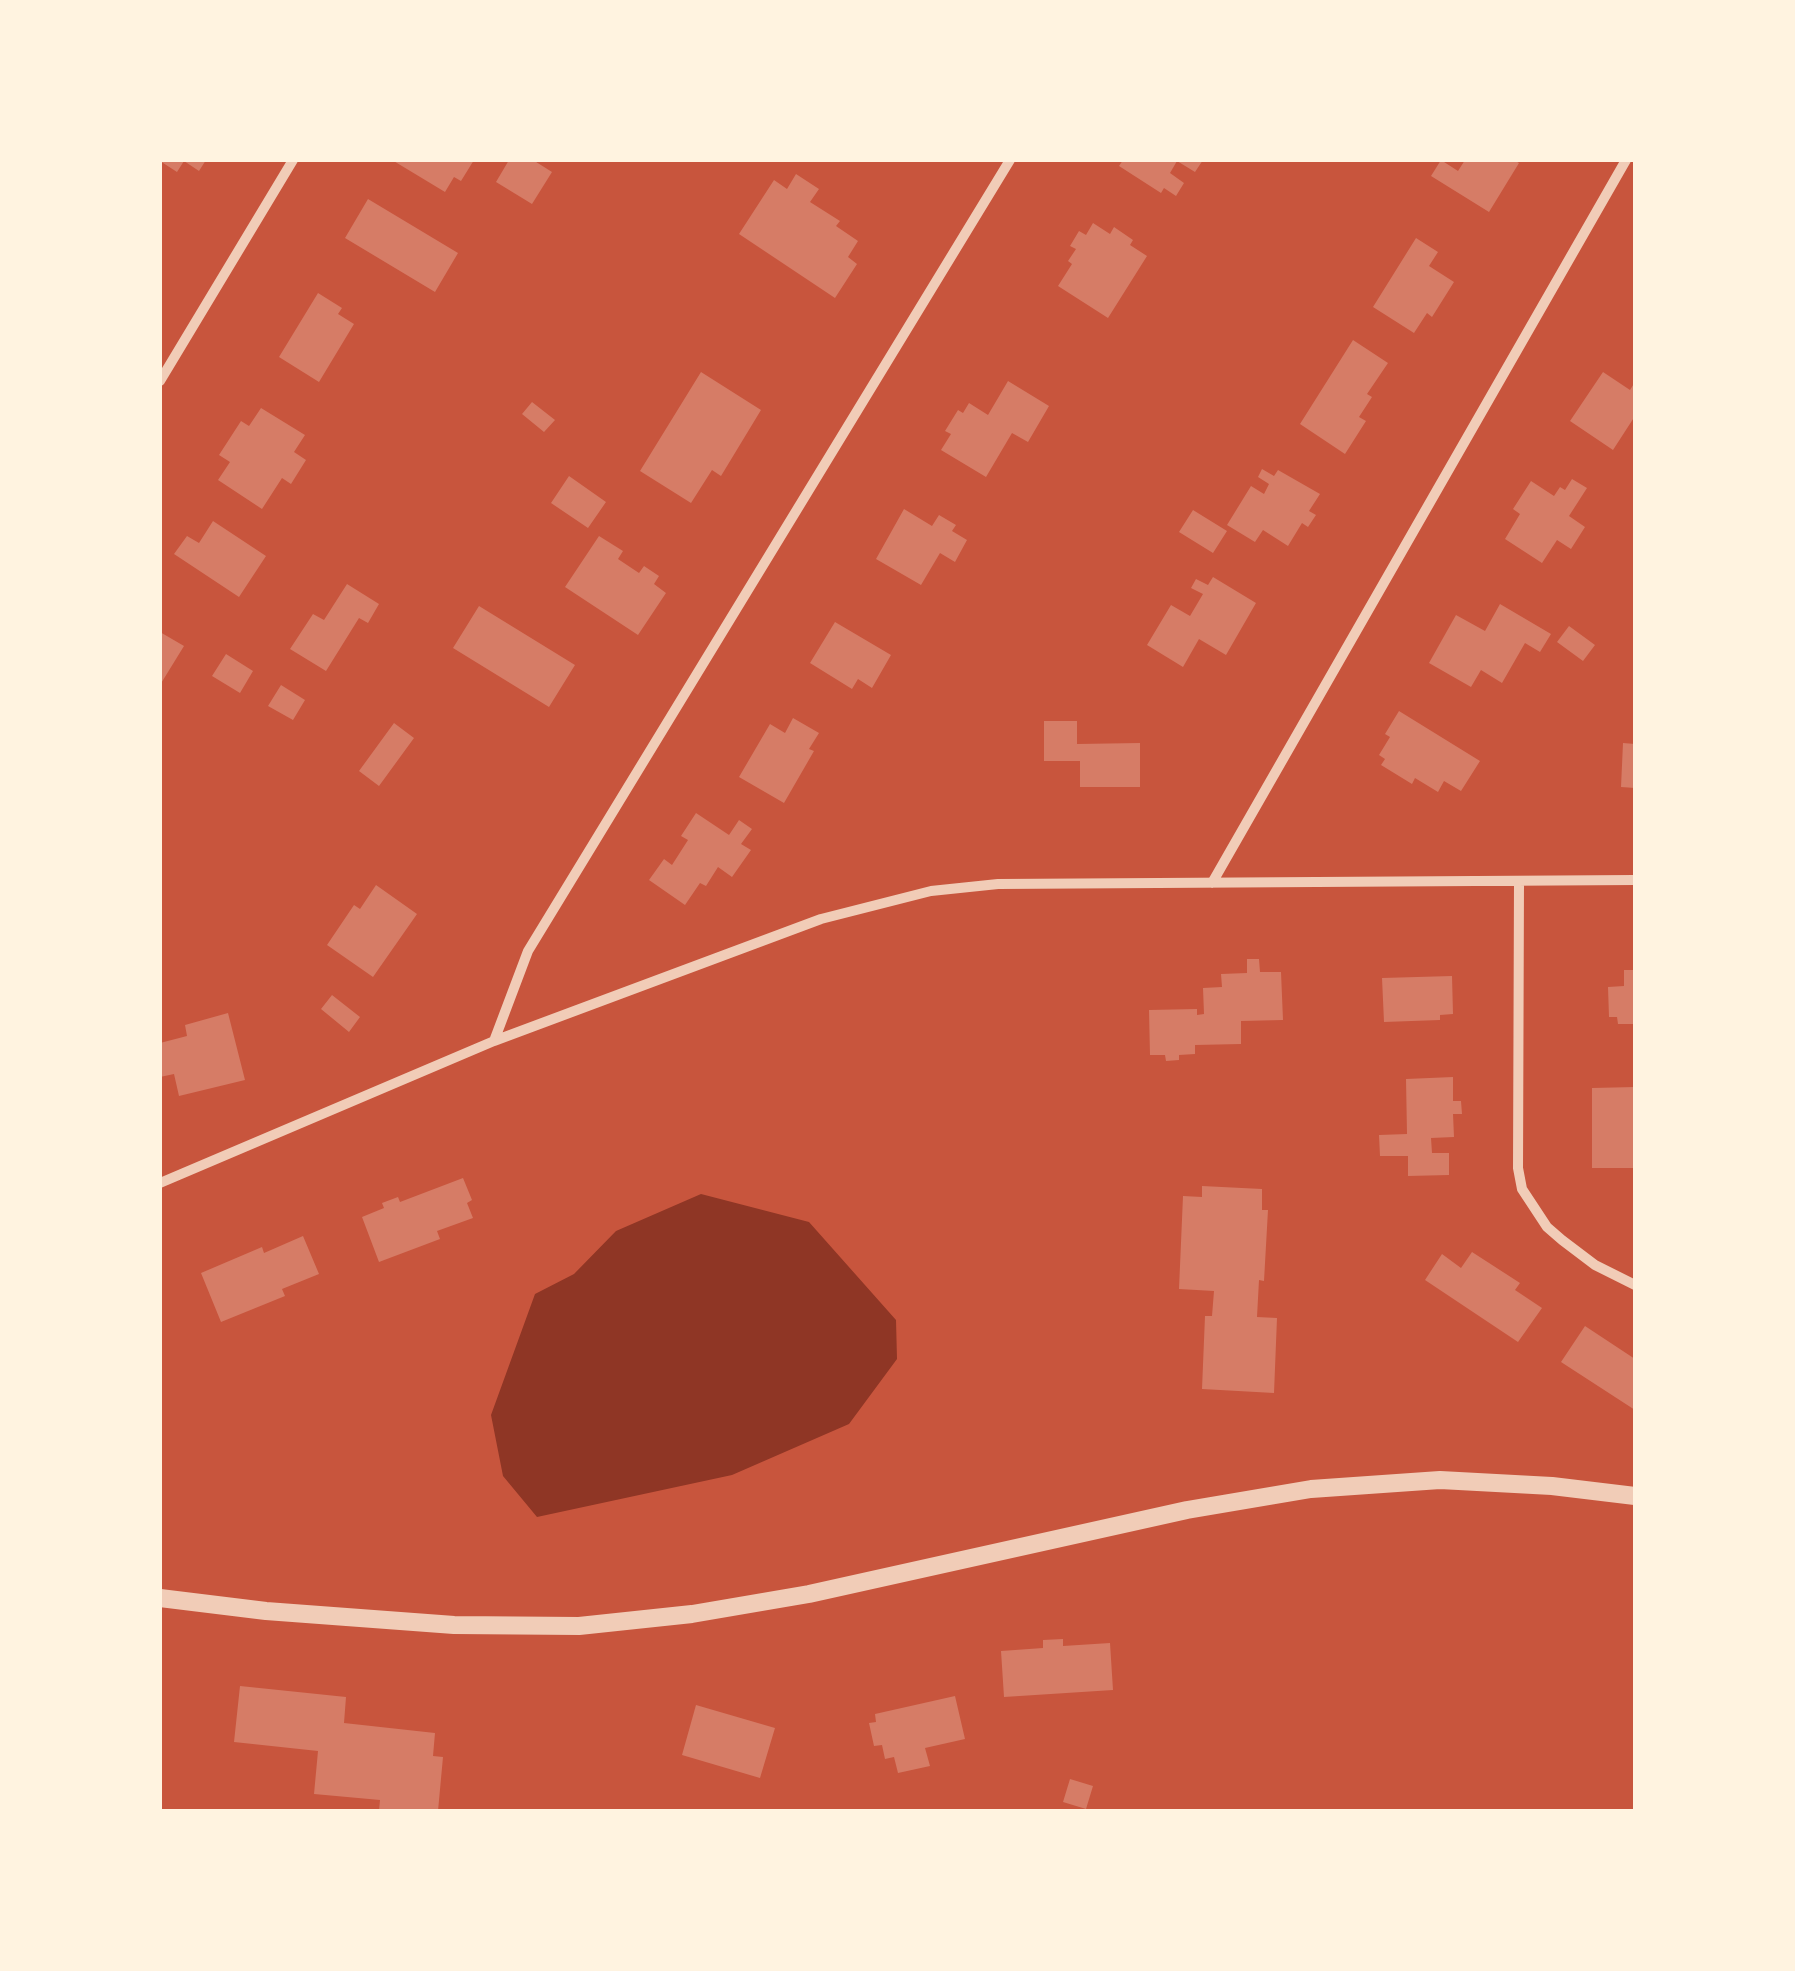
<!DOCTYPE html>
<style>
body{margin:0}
#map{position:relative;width:1795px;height:1971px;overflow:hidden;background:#c8553d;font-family:Arial,sans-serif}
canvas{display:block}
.frame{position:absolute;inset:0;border:162px solid #fff3e0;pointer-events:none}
</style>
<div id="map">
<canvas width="1795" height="1971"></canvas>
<div class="frame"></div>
</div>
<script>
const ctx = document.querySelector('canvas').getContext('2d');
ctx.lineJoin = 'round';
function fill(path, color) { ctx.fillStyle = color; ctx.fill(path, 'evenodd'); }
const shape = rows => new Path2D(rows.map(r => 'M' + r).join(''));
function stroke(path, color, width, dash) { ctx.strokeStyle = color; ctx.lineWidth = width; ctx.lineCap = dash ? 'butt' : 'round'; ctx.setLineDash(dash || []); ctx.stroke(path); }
fill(shape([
 [701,1194,809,1222,896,1320,897,1359,849,1424,732,1475,537,1517,503,1476,491,1415,535,1294,574,1274,616,1231]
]), '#8f3625');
fill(shape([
 [183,160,206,160,199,171,184,161,177,172,160,161],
 [392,160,474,160,461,181,454,177,445,192],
 [509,160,533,160,552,172,532,204,496,182],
 [1123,160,1203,160,1195,172,1177,161,1170,173,1184,183,1176,196,1164,188,1161,193,1119,166],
 [1441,160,1458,171,1465,160,1514,160,1519,163,1489,212,1431,176],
 [796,174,819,189,810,202,840,221,836,226,858,241,848,257,857,264,835,298,739,234,774,180,787,189],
 [368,199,458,253,435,292,345,238],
 [1093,223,1110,234,1114,227,1133,240,1130,245,1147,256,1108,318,1058,286,1072,264,1068,261,1076,249,1070,246,1079,231,1086,235],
 [1416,238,1438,252,1429,266,1454,282,1432,317,1427,313,1414,333,1373,307],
 [318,293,342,308,338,314,354,324,319,382,279,357],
 [1353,340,1388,363,1367,394,1372,397,1359,417,1366,421,1345,454,1300,424],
 [701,372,761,410,721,476,712,470,691,503,640,471],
 [1603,372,1630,390,1635,382,1635,416,1613,450,1570,421],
 [1008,381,1049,406,1028,442,1012,433,986,477,941,450,951,434,945,431,958,410,963,413,969,403,988,415],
 [532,402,555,420,544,432,522,414],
 [261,408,305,435,294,452,306,460,291,484,282,478,262,509,218,480,230,462,219,455,241,421,249,426],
 [1262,469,1274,476,1278,470,1320,494,1309,511,1316,515,1308,527,1302,523,1288,546,1263,530,1255,542,1227,525,1251,486,1264,494,1269,484,1258,477],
 [569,476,606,502,588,528,551,503],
 [1572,479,1587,488,1569,516,1585,527,1571,549,1557,540,1542,563,1505,539,1520,514,1513,509,1531,481,1554,496,1560,487,1565,490],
 [904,509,932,526,939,515,956,525,952,531,967,540,955,562,940,553,921,585,876,559],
 [1193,510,1227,531,1213,553,1179,532],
 [213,521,266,556,239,597,174,554,187,536,199,543],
 [599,536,623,551,618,559,639,573,644,566,659,576,654,584,666,593,638,635,565,587],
 [1213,577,1256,603,1226,655,1199,639,1183,667,1147,645,1171,605,1190,616,1203,594,1191,588,1196,579,1208,585],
 [347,584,379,604,368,623,359,618,326,671,290,649,313,614,324,620],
 [1500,604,1551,634,1540,652,1525,643,1502,683,1481,670,1471,687,1429,663,1456,615,1485,631],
 [479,606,575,665,549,707,453,648],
 [835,622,891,655,872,688,858,679,852,689,810,663],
 [1569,626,1595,645,1583,661,1557,642],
 [160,632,184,646,160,685],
 [226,654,253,671,240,693,212,676],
 [281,685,305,700,293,720,268,706],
 [1399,711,1480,761,1461,791,1444,781,1438,792,1415,778,1412,784,1381,765,1385,759,1379,755,1390,737,1385,734],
 [793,718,819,733,809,749,814,751,784,803,739,777,770,724,785,733],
 [1044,721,1077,721,1077,744,1140,743,1140,787,1080,787,1080,761,1044,761],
 [394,723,414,738,379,786,359,771],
 [1623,743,1635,744,1635,788,1621,787],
 [696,813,729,835,739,820,752,829,741,844,751,850,732,877,718,867,706,886,700,883,685,905,649,880,664,859,672,865,688,840,681,836],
 [376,885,417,914,373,977,327,945,354,905,360,909],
 [1247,959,1259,959,1260,972,1281,972,1283,1020,1241,1021,1241,1044,1195,1045,1195,1054,1179,1055,1179,1060,1166,1061,1165,1055,1150,1055,1149,1010,1197,1009,1197,1015,1204,1014,1203,988,1222,987,1221,974,1247,973],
 [1624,970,1635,970,1633,1024,1618,1024,1617,1017,1609,1017,1608,987,1624,986],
 [1452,976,1453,1014,1440,1015,1440,1020,1384,1022,1382,978],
 [332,995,360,1017,349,1032,321,1009],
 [228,1013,245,1080,179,1096,174,1074,160,1077,160,1043,187,1036,185,1025],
 [1453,1077,1453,1101,1461,1101,1462,1114,1453,1114,1454,1137,1431,1138,1432,1153,1449,1153,1449,1175,1408,1176,1408,1156,1380,1156,1379,1135,1407,1134,1406,1079],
 [1635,1087,1635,1168,1592,1168,1592,1088],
 [463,1178,472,1200,467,1203,473,1218,437,1231,440,1239,379,1262,362,1217,384,1208,382,1203,398,1197,400,1202],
 [1202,1186,1262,1189,1262,1210,1268,1210,1264,1281,1259,1280,1257,1317,1277,1318,1274,1393,1202,1389,1205,1316,1212,1316,1214,1291,1179,1289,1183,1196,1202,1197],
 [303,1236,319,1274,282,1289,285,1296,221,1322,201,1273,262,1247,264,1253],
 [1472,1252,1520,1283,1515,1290,1542,1308,1518,1342,1425,1280,1442,1254,1461,1268],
 [1585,1326,1635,1359,1635,1410,1561,1362],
 [1063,1639,1063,1646,1110,1643,1113,1690,1004,1697,1001,1651,1043,1648,1043,1640],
 [240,1686,346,1697,344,1723,435,1733,433,1756,443,1757,438,1811,379,1811,380,1800,314,1794,318,1751,234,1742],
 [955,1696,965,1739,925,1748,930,1766,898,1773,894,1757,885,1759,882,1745,874,1746,869,1723,876,1722,875,1714],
 [696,1705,775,1728,760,1778,682,1755],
 [1070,1779,1093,1786,1086,1809,1063,1802]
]), '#d67c66');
stroke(shape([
 [160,381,293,160],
 [1519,881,1518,1168,1522,1189,1547,1227,1562,1240,1595,1265,1635,1285],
 [1212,883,1626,160],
 [494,1041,821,919,931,891,998,884,1635,880],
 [160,1183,494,1041,528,951,1010,160]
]), '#f1ccb7', 10);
stroke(shape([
 [160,1598,266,1611,454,1625,579,1626,692,1614,809,1594,1187,1510,1311,1489,1440,1480,1552,1486,1635,1496]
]), '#f1ccb7', 18);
</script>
